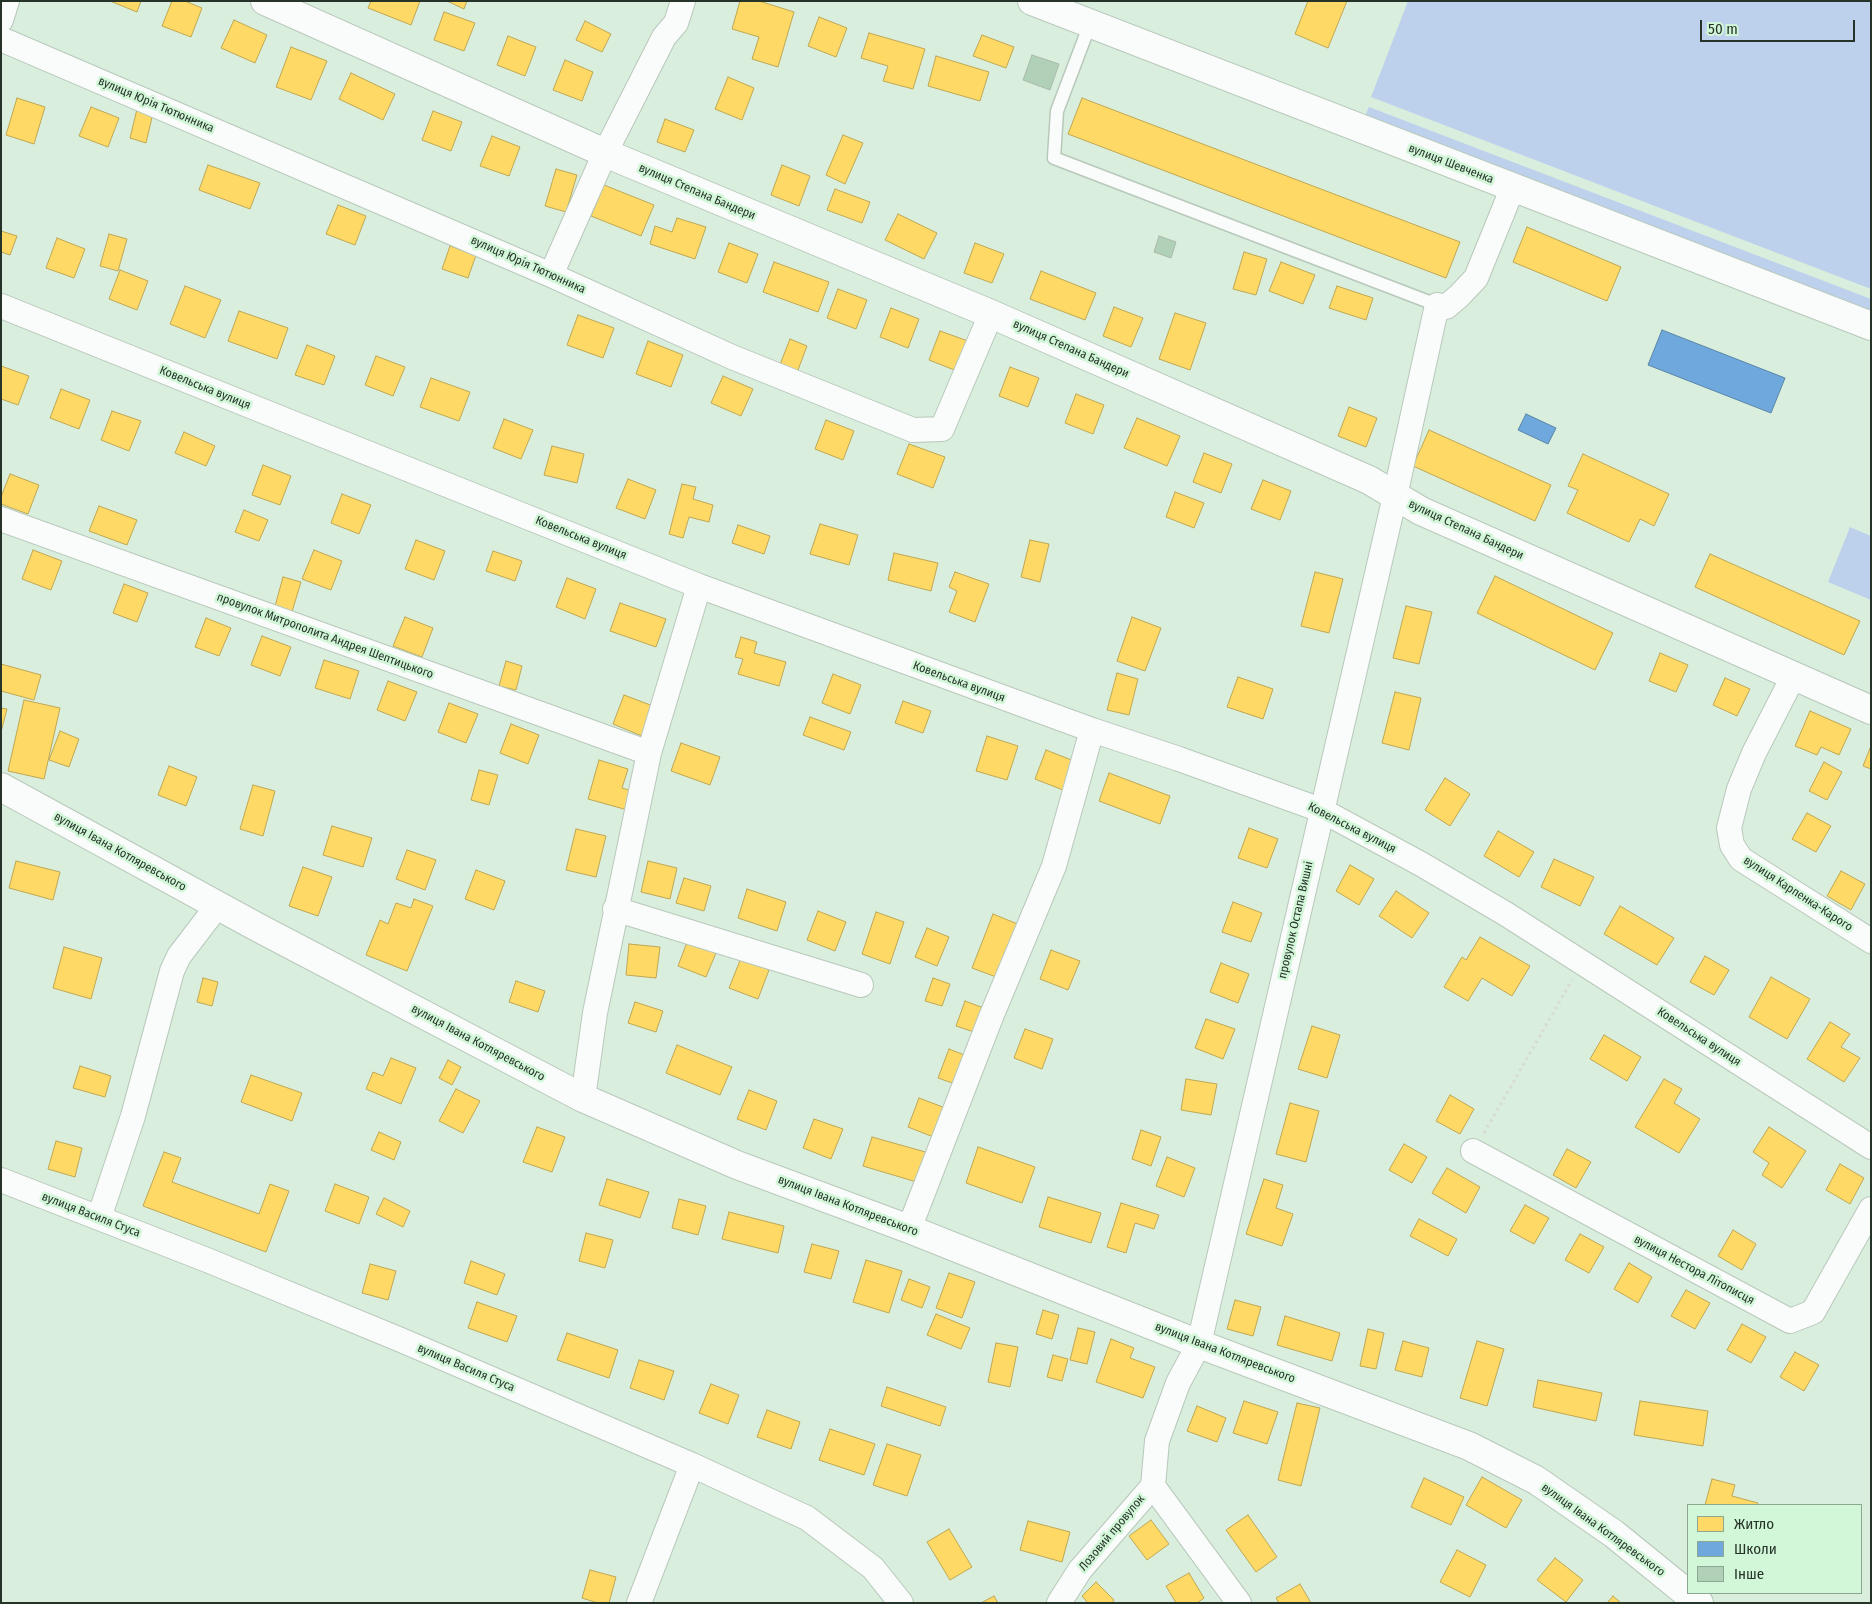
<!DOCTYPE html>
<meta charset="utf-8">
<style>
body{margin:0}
#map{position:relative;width:1872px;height:1604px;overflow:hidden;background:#daeede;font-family:"Fira Sans Condensed",sans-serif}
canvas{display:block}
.frame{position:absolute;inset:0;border:2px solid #253328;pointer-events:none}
.legend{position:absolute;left:1687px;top:1504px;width:175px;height:90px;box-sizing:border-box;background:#d2f6d8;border:1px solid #8da892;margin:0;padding:6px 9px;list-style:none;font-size:15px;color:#253328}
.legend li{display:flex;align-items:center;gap:10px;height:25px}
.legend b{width:25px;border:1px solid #8da892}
.scale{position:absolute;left:1700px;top:20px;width:155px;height:22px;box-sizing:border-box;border:2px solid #253328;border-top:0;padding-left:6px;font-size:15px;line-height:18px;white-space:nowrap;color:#253328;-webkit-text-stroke:4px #d2f6d8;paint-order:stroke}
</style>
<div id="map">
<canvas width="1872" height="1604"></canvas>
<div class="frame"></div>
<ul class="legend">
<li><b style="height:14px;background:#ffd966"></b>Житло</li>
<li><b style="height:14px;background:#6fa8dc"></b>Школи</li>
<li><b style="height:14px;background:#b0d0b8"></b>Інше</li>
</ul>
<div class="scale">50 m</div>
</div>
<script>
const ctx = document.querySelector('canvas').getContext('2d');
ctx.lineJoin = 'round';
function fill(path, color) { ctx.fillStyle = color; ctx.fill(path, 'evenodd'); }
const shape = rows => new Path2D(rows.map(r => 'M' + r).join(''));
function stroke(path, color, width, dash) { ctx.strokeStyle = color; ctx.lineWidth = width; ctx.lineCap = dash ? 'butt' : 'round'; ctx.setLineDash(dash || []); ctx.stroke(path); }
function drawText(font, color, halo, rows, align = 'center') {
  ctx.font = font + ' "Fira Sans Condensed",sans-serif'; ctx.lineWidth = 5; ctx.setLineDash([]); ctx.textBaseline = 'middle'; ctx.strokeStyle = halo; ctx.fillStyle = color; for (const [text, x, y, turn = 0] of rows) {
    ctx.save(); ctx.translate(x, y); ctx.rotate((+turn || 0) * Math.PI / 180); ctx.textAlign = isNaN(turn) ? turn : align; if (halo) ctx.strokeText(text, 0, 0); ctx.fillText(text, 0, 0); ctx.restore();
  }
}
fill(shape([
 [1408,1,1871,1,1871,289,1371,97],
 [1369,107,1871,299,1871,312,1365,116],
 [1850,527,1871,536,1871,600,1828,582]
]), '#bdd1ec');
const homes = shape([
 [110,1,141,1,137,12,110,1],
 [172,1,185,1,202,8,191,37,162,26,172,1],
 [371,1,420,1,411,25,368,8,371,1],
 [447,1,467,1,464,9,447,1],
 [740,1,759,1,794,12,778,67,752,59,759,37,732,29,740,1],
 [1308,1,1347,1,1328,48,1295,34,1308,1],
 [444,12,475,23,464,51,434,40,444,12],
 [819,17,847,28,836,57,808,46,819,17],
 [234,20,267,35,255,63,221,48,234,20],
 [585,21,611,34,602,52,576,40,585,21],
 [869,33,925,49,913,89,883,81,888,66,861,58,869,33],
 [982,35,1014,47,1006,68,973,56,982,35],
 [508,36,536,47,525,76,497,65,508,36],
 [291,47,327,61,311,100,276,87,291,47],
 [936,56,989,72,980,101,928,86,936,56],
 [565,60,593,72,582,101,553,90,565,60],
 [351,73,395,94,383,120,339,99,351,73],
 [728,77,754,88,742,120,715,109,728,77],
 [17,98,45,107,34,144,6,135,17,98],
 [1082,98,1460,242,1446,278,1068,134,1082,98],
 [91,107,119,118,108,147,79,136,91,107],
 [137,109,153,113,146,143,130,138,137,109],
 [433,111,462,122,451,151,422,140,433,111],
 [665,119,694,130,685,152,657,142,665,119],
 [843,135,863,143,845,184,826,175,843,135],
 [492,136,520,147,509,176,480,166,492,136],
 [208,165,260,183,250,209,199,190,208,165],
 [782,165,810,176,799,206,771,195,782,165],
 [556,169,577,175,566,212,545,206,556,169],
 [604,185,654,205,641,236,591,216,604,185],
 [835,189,870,202,862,223,827,210,835,189],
 [338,205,366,216,355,245,326,234,338,205],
 [898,214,937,233,924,259,885,240,898,214],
 [677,218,706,227,695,259,650,244,655,226,672,232,677,218],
 [1527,227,1621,267,1607,301,1513,262,1527,227],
 [1,231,17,236,10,255,1,252,1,231],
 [109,234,127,239,118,271,100,266,109,234],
 [57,238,85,249,74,278,46,268,57,238],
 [729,243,758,254,747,283,718,272,729,243],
 [975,243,1004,254,992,283,964,273,975,243],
 [450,246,476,255,468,278,442,269,450,246],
 [1244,252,1267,259,1256,295,1233,289,1244,252],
 [774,262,829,282,818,312,763,292,774,262],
 [1281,262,1315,275,1303,304,1269,291,1281,262],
 [120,270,148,281,137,310,109,299,120,270],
 [1041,271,1096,293,1085,320,1030,299,1041,271],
 [185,286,221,300,205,338,170,324,185,286],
 [1337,286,1373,298,1366,320,1329,308,1337,286],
 [838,289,867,300,856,329,827,318,838,289],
 [1114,307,1143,318,1131,347,1103,336,1114,307],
 [891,308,919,319,908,348,880,337,891,308],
 [239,311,288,328,277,359,228,341,239,311],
 [1175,313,1206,323,1190,370,1159,359,1175,313],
 [578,315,614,328,603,358,567,345,578,315],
 [940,331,968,341,957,371,929,360,940,331],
 [790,339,807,346,795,378,777,372,790,339],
 [648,341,683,355,671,387,636,374,648,341],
 [307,345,335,356,324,385,295,375,307,345],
 [376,356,405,367,393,396,365,385,376,356],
 [1,366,29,376,18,405,1,399,1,366],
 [1010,367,1039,378,1028,407,999,396,1010,367],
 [723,376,753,389,741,416,711,403,723,376],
 [431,378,470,392,459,421,420,407,431,378],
 [61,389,90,400,79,429,50,418,61,389],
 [1076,394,1104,405,1093,434,1065,423,1076,394],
 [1349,407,1377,418,1366,447,1338,436,1349,407],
 [112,411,141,421,129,451,101,440,112,411],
 [1137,418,1180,436,1167,466,1124,448,1137,418],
 [504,419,533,430,521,459,493,448,504,419],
 [826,420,854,431,843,460,815,449,826,420],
 [1429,430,1551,485,1535,521,1413,466,1429,430],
 [184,432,215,446,206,466,175,453,184,432],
 [909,444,945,457,933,488,897,474,909,444],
 [552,446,584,454,577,483,544,475,552,446],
 [1204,453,1232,464,1221,493,1193,482,1204,453],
 [1583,454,1669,494,1654,526,1640,519,1629,542,1567,513,1578,490,1568,486,1583,454],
 [263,465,291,476,280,505,252,495,263,465],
 [10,474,39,485,28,514,1,504,1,497,10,474],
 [628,479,656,490,645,519,616,508,628,479],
 [1263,480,1291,491,1280,520,1251,509,1263,480],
 [682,484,696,487,693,499,713,505,709,522,689,517,683,538,669,534,682,484],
 [1175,492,1204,503,1194,528,1166,517,1175,492],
 [342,494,371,505,359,534,331,523,342,494],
 [99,506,137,520,127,545,89,531,99,506],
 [244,510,268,520,259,541,235,532,244,510],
 [820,524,858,535,849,565,810,554,820,524],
 [738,525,770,536,764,554,732,543,738,525],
 [416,540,445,551,434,580,405,569,416,540],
 [1030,540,1049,544,1040,582,1021,577,1030,540],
 [33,550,62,561,51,590,22,579,33,550],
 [314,550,342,561,331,590,302,579,314,550],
 [493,551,522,561,515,581,486,571,493,551],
 [894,553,938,563,931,591,888,580,894,553],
 [1710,554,1860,621,1844,655,1695,587,1710,554],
 [955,572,989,584,975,622,949,612,957,591,949,587,955,572],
 [1315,572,1343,579,1329,633,1301,626,1315,572],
 [1495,576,1613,633,1595,670,1477,613,1495,576],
 [283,577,301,582,291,615,274,610,283,577],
 [567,578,596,589,585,619,556,607,567,578],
 [124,584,148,593,137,622,113,613,124,584],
 [620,603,666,619,656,647,610,631,620,603],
 [1406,606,1432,612,1419,664,1393,658,1406,606],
 [405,617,433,628,422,657,393,646,405,617],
 [1132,617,1161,628,1145,671,1117,661,1132,617],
 [206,618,231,628,219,656,195,647,206,618],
 [262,636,291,647,280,676,251,665,262,636],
 [741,637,757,642,754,653,786,662,779,686,738,674,743,659,735,657,741,637],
 [1660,653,1688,665,1676,692,1649,681,1660,653],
 [324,660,359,671,350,699,315,688,324,660],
 [506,661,522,666,516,690,499,686,506,661],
 [1,664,41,675,34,700,1,691,1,664],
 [1117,673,1138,679,1129,715,1107,710,1117,673],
 [833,674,861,685,850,714,822,703,833,674],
 [1238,677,1273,689,1263,719,1227,707,1238,677],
 [1725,678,1750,689,1737,716,1713,705,1725,678],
 [388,681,417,692,405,721,377,710,388,681],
 [1395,692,1421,698,1409,750,1382,743,1395,692],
 [624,695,653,706,642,736,613,724,624,695],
 [24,700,60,708,44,779,8,771,24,700],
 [903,701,931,711,923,733,895,723,903,701],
 [449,703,478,714,466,743,438,732,449,703],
 [1,708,7,709,1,732,1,708],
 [1810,711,1851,729,1839,755,1821,747,1817,755,1795,746,1810,711],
 [810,717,851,732,844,750,803,735,810,717],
 [511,724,539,735,528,764,500,753,511,724],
 [60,731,79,739,69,767,49,760,60,731],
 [987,736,1018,746,1007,780,976,771,987,736],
 [681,743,720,757,710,785,671,771,681,743],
 [1871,746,1871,769,1863,766,1871,746],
 [1046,750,1074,761,1063,790,1035,779,1046,750],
 [599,760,628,769,622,788,636,792,631,811,588,799,599,760],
 [1824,762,1842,772,1827,800,1809,791,1824,762],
 [169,766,197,777,186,806,158,795,169,766],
 [479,770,498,775,489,805,471,800,479,770],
 [1109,773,1170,796,1160,824,1099,801,1109,773],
 [1445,778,1470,794,1450,826,1425,810,1445,778],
 [253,785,275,791,263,836,240,829,253,785],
 [1807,813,1831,826,1816,852,1792,839,1807,813],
 [332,826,372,838,363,867,323,855,332,826],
 [1249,828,1278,839,1267,868,1238,858,1249,828],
 [576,829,606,836,596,877,566,870,576,829],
 [1498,831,1534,852,1519,877,1484,856,1498,831],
 [407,850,436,860,425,890,396,879,407,850],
 [1554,859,1594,877,1580,906,1541,887,1554,859],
 [16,861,60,872,53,900,9,888,16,861],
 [648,861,677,868,670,899,641,892,648,861],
 [1350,865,1374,879,1359,905,1336,891,1350,865],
 [303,867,332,877,318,916,289,906,303,867],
 [476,870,505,881,494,910,465,899,476,870],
 [1841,871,1865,884,1851,910,1827,896,1841,871],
 [684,878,711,886,704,911,676,903,684,878],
 [747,889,786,902,777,931,738,918,747,889],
 [1396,891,1429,913,1412,938,1379,916,1396,891],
 [414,899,433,906,407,971,366,955,380,920,388,924,396,903,411,908,414,899],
 [1233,902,1262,913,1251,942,1222,932,1233,902],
 [1620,906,1674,938,1657,965,1604,934,1620,906],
 [818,911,846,922,835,951,807,940,818,911],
 [876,912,904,922,890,964,862,954,876,912],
 [993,914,1020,925,999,978,972,968,993,914],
 [927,928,949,937,937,966,915,957,927,928],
 [689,937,718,948,706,977,678,966,689,937],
 [1480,937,1530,966,1512,996,1482,978,1468,1001,1444,987,1462,957,1466,960,1480,937],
 [629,944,660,947,656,978,626,975,629,944],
 [64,947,102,958,91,999,53,988,64,947],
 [1051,950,1080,961,1068,990,1040,979,1051,950],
 [1705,956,1729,970,1714,995,1690,982,1705,956],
 [741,958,769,970,758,999,729,988,741,958],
 [1221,963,1249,974,1238,1003,1210,992,1221,963],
 [1771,977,1810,999,1787,1039,1749,1017,1771,977],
 [203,978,218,982,212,1006,197,1002,203,978],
 [933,978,950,984,942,1006,925,1001,933,978],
 [516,981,545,991,538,1012,509,1002,516,981],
 [965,1001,989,1010,980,1034,956,1026,965,1001],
 [635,1002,663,1011,656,1032,628,1023,635,1002],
 [1206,1019,1235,1029,1223,1059,1195,1048,1206,1019],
 [1830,1022,1850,1034,1841,1047,1860,1058,1844,1082,1807,1059,1830,1022],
 [1312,1026,1340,1035,1327,1078,1298,1069,1312,1026],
 [1025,1029,1053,1039,1042,1069,1014,1058,1025,1029],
 [1604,1035,1641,1057,1627,1081,1590,1059,1604,1035],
 [677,1045,732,1067,720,1095,666,1073,677,1045],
 [949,1049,967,1056,955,1084,938,1078,949,1049],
 [391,1058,416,1068,401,1104,366,1089,373,1072,383,1076,391,1058],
 [448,1060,461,1067,452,1085,439,1078,448,1060],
 [80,1066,111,1076,105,1097,73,1088,80,1066],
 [251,1075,302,1093,292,1121,241,1102,251,1075],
 [1186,1079,1217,1084,1211,1115,1181,1110,1186,1079],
 [1664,1079,1682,1089,1674,1103,1700,1119,1679,1153,1635,1127,1664,1079],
 [456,1089,480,1101,463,1133,439,1121,456,1089],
 [749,1090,777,1101,766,1130,737,1119,749,1090],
 [1450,1095,1474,1109,1460,1134,1436,1121,1450,1095],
 [919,1098,948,1109,936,1138,908,1127,919,1098],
 [1290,1103,1319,1111,1306,1162,1276,1154,1290,1103],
 [814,1119,843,1129,831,1159,803,1148,814,1119],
 [537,1127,565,1137,552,1172,523,1162,537,1127],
 [1769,1127,1806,1151,1782,1188,1762,1175,1769,1163,1753,1152,1769,1127],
 [1141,1130,1161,1137,1151,1166,1132,1159,1141,1130],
 [379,1132,401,1142,394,1160,371,1150,379,1132],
 [872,1137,929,1153,920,1183,863,1166,872,1137],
 [56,1141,82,1148,75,1177,48,1169,56,1141],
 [1404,1144,1427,1157,1412,1183,1389,1170,1404,1144],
 [978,1147,1035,1167,1022,1203,966,1183,978,1147],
 [1567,1149,1591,1162,1576,1188,1553,1175,1567,1149],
 [164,1152,181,1158,172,1182,259,1214,270,1184,289,1191,266,1252,143,1206,164,1152],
 [1167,1157,1195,1168,1184,1197,1156,1186,1167,1157],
 [1840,1164,1864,1178,1850,1204,1826,1190,1840,1164],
 [1447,1168,1480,1187,1466,1213,1432,1193,1447,1168],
 [607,1179,649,1192,640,1218,599,1205,607,1179],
 [1264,1179,1283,1185,1276,1208,1293,1214,1282,1246,1246,1234,1264,1179],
 [335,1184,369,1197,359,1224,325,1211,335,1184],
 [1048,1197,1101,1213,1091,1243,1039,1227,1048,1197],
 [384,1198,410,1211,403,1227,376,1214,384,1198],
 [679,1199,706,1206,698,1235,672,1228,679,1199],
 [1121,1203,1159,1215,1154,1229,1135,1223,1126,1253,1107,1247,1121,1203],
 [1525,1205,1549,1218,1534,1244,1510,1231,1525,1205],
 [729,1212,784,1226,778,1253,722,1239,729,1212],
 [1419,1219,1457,1239,1448,1256,1410,1236,1419,1219],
 [1733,1230,1756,1244,1742,1270,1718,1256,1733,1230],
 [586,1233,613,1240,605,1268,579,1261,586,1233],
 [1580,1234,1604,1247,1589,1273,1565,1260,1580,1234],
 [812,1244,839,1251,831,1279,804,1272,812,1244],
 [866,1260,902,1271,889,1313,853,1302,866,1260],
 [471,1261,505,1274,497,1295,464,1283,471,1261],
 [1629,1263,1652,1277,1638,1303,1614,1289,1629,1263],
 [370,1264,396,1271,388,1300,362,1293,370,1264],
 [949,1273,975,1282,962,1318,936,1308,949,1273],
 [909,1279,930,1287,922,1308,901,1300,909,1279],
 [1686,1290,1710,1303,1695,1329,1671,1316,1686,1290],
 [1235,1300,1261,1307,1253,1336,1227,1329,1235,1300],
 [477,1302,517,1316,507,1342,468,1328,477,1302],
 [1043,1310,1059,1315,1052,1339,1036,1334,1043,1310],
 [936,1314,970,1328,961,1349,927,1335,936,1314],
 [1285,1316,1340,1333,1332,1361,1277,1345,1285,1316],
 [1742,1324,1766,1337,1751,1363,1727,1350,1742,1324],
 [1078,1328,1095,1332,1087,1364,1070,1360,1078,1328],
 [1368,1329,1384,1333,1376,1369,1360,1366,1368,1329],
 [567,1333,618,1350,609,1378,557,1360,567,1333],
 [1111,1339,1134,1348,1130,1358,1155,1367,1143,1398,1096,1382,1111,1339],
 [1403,1341,1429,1348,1422,1377,1395,1370,1403,1341],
 [1477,1341,1504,1349,1487,1406,1460,1398,1477,1341],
 [996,1343,1018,1347,1010,1387,988,1382,996,1343],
 [1795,1352,1819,1365,1804,1391,1780,1377,1795,1352],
 [1053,1355,1068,1359,1062,1381,1047,1377,1053,1355],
 [639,1360,674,1371,664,1400,630,1388,639,1360],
 [1538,1380,1602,1393,1596,1421,1533,1407,1538,1380],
 [711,1384,739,1395,728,1424,699,1413,711,1384],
 [887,1387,946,1407,940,1426,881,1406,887,1387],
 [1244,1401,1278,1412,1267,1444,1233,1433,1244,1401],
 [1640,1401,1708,1411,1703,1446,1634,1435,1640,1401],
 [1297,1403,1320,1408,1301,1486,1278,1480,1297,1403],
 [1197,1406,1226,1418,1217,1442,1187,1431,1197,1406],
 [767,1410,800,1422,791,1449,757,1437,767,1410],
 [830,1429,875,1444,864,1475,819,1460,830,1429],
 [887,1444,921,1455,907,1496,873,1485,887,1444],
 [1482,1477,1522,1500,1506,1528,1466,1505,1482,1477],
 [1424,1478,1464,1497,1451,1525,1411,1507,1424,1478],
 [1712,1479,1735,1485,1732,1496,1758,1503,1757,1505,1705,1505,1712,1479],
 [1248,1515,1277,1557,1256,1572,1226,1530,1248,1515],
 [1151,1520,1169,1544,1147,1560,1129,1536,1151,1520],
 [1028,1521,1070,1532,1062,1562,1020,1550,1028,1521],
 [949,1529,972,1567,950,1580,927,1542,949,1529],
 [1457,1550,1486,1565,1470,1597,1440,1582,1457,1550],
 [1555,1558,1583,1580,1566,1602,1537,1580,1555,1558],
 [590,1570,616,1577,609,1603,598,1603,582,1598,590,1570],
 [1189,1573,1204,1598,1197,1603,1176,1603,1166,1586,1189,1573],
 [1096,1582,1114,1600,1112,1603,1088,1603,1082,1596,1096,1582],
 [1300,1584,1311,1603,1279,1603,1276,1598,1300,1584],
 [994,1596,998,1603,981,1603,994,1596],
 [1613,1596,1621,1603,1607,1603,1613,1596]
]);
fill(homes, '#ffd966');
stroke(homes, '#bea753', 1);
const schools = shape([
 [1662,330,1785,378,1771,413,1648,365,1662,330],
 [1526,414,1556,428,1548,444,1518,430,1526,414]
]);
fill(schools, '#6fa8dc');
stroke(schools, '#5985a6', 1);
const building = shape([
 [1032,55,1059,64,1050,90,1023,80,1032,55],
 [1159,236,1176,242,1171,258,1154,252,1159,236]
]);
fill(building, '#b0d0b8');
stroke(building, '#a9b9ac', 1);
const service = shape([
 [1090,24,1057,111,1054,158,1437,305]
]);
const minor = shape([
 [1,20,7,1],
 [1,39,551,275,732,357,913,430,942,429,991,314],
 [551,275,605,153,664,37,676,23,683,1],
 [1,306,699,586,1092,730,1179,759,1321,810,1421,864,1506,914,1871,1147],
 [1,519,649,753],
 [1794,675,1754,753,1739,789,1729,828,1732,845,1741,859,1871,941],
 [615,909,861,985],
 [583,1098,595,1013,649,753,699,586],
 [1473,1151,1790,1321,1813,1312,1871,1209],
 [1,1180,207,1260,401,1340,692,1465,807,1518,873,1568,901,1603],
 [99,1218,133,1116,172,971,179,956,218,905],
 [909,1229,991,1017,1054,866,1092,730],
 [1153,1486,1157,1441,1178,1383,1199,1344,1395,496,1437,305,1446,307,1459,296,1476,278,1513,187],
 [639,1603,692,1465],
 [1059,1603,1080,1570,1153,1486,1239,1603]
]);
const tertiary = shape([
 [265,1,605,153,991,314,1369,480,1421,511,1871,710],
 [1032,1,1871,326],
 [1,787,257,927,583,1098,737,1165,909,1229,1199,1344,1469,1446,1536,1480,1614,1534,1699,1603]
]);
stroke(service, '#b8c8bb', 15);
stroke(minor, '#b8c8bb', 26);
stroke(tertiary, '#b8c8bb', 30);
stroke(shape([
 [1484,1133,1572,980]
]), '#d5dad6', 3, [2.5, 4]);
stroke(service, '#f9fcfa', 12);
stroke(minor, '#f9fcfa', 24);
stroke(tertiary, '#f9fcfa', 28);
drawText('12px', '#253328', '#d2f6d8', [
 ["вулиця Юрія Тютюнника",156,105,23],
 ["вулиця Шевченка",1451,164,21],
 ["вулиця Степана Бандери",697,192,23],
 ["вулиця Юрія Тютюнника",528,265,24],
 ["вулиця Степана Бандери",1071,349,24],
 ["Ковельська вулиця",205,388,22],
 ["вулиця Степана Бандери",1466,530,25],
 ["Ковельська вулиця",581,538,22],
 ["провулок Митрополита Андрея Шептицького",325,636,20],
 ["Ковельська вулиця",959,682,20],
 ["Ковельська вулиця",1352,828,27],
 ["вулиця Івана Котляревського",120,852,29],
 ["вулиця Карпенка-Карого",1798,894,33],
 ["провулок Остапа Вишні",1296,920,-77],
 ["Ковельська вулиця",1699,1037,33],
 ["вулиця Івана Котляревського",478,1043,28],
 ["вулиця Івана Котляревського",848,1206,21],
 ["вулиця Василя Стуса",91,1215,21],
 ["вулиця Нестора Літописця",1694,1270,28],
 ["вулиця Івана Котляревського",1225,1353,21],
 ["вулиця Василя Стуса",466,1368,23],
 ["вулиця Івана Котляревського",1603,1530,36],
 ["Лозовий провулок",1112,1533,-50]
]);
</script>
